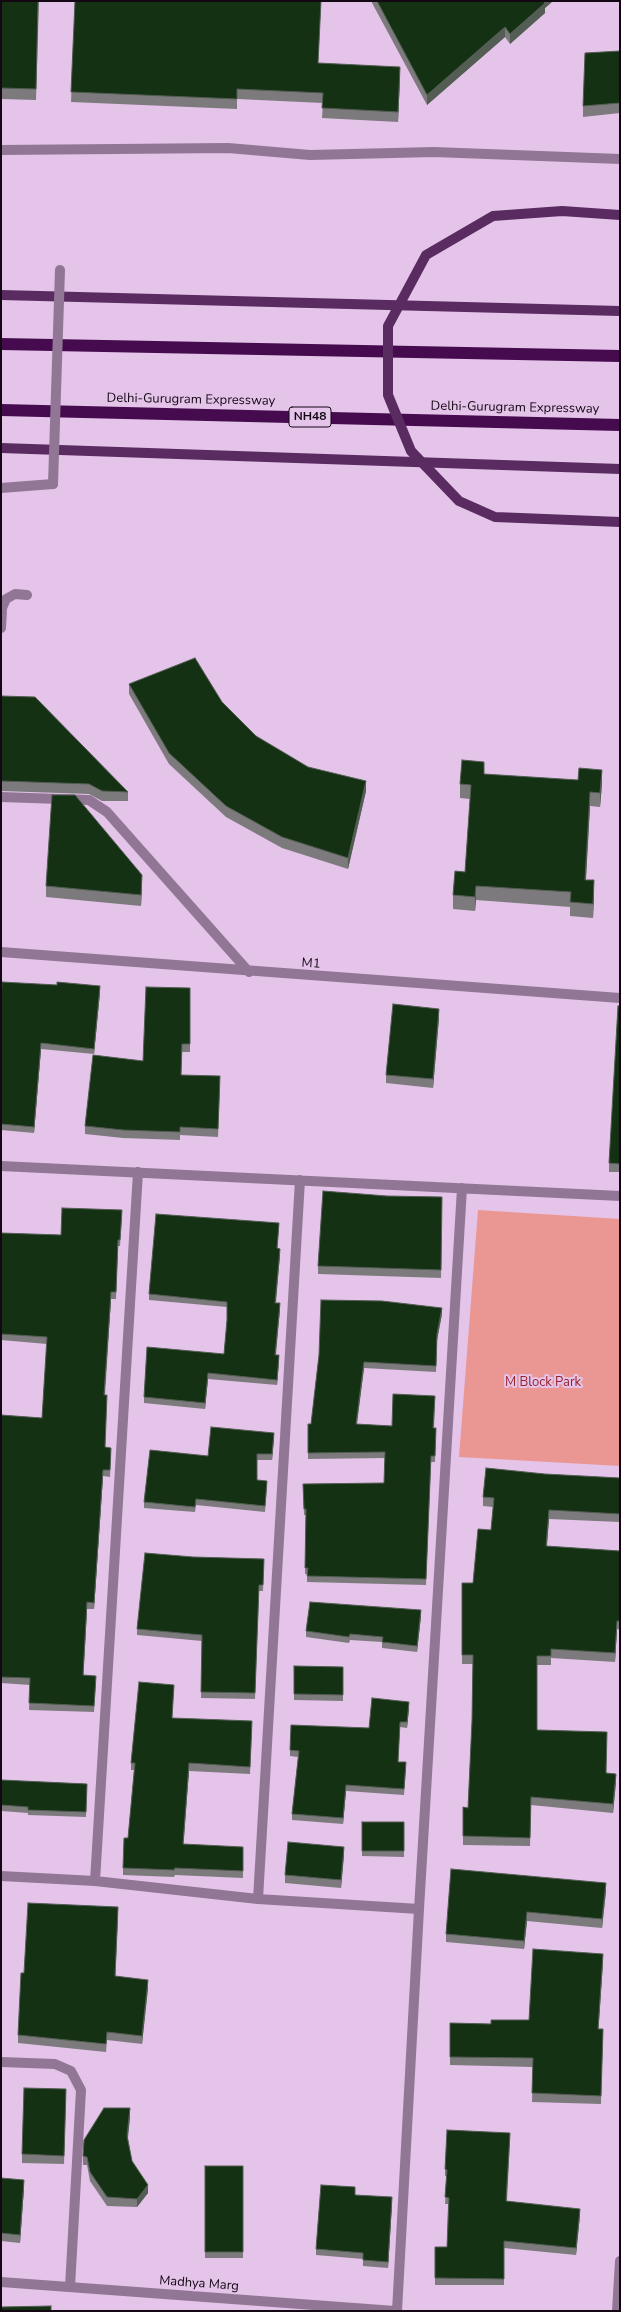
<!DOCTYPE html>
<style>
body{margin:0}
#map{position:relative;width:621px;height:2312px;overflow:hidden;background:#e5c4ea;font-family:"Nunito Sans",sans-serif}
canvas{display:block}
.frame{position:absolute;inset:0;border:2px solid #120713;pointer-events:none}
</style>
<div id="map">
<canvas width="621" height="2312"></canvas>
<div class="frame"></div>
</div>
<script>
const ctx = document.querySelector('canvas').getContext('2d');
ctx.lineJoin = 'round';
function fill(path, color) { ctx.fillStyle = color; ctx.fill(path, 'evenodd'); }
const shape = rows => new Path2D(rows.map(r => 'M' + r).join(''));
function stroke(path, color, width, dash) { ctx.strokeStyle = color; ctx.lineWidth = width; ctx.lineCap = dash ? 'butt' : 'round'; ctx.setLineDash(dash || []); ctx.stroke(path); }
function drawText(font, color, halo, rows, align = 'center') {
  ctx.font = font + ' "Nunito Sans",sans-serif'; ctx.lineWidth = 4; ctx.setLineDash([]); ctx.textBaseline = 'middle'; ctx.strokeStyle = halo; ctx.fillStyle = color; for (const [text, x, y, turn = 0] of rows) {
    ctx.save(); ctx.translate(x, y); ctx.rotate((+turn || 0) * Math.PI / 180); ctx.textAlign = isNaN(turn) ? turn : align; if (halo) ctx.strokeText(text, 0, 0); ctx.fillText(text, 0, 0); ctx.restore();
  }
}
fill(shape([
 [478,1210,620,1219,620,1466,459,1457]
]), '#ea9794');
stroke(shape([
 [1,150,228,148,310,155,434,152,620,159],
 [1,488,53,484],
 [1,628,2,608,6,599,15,594,27,595],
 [1,797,89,800,107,812,249,972],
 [1,952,620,998],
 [1,1166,620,1196],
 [1,1876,95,1881,258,1899,419,1909,397,2311],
 [95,1881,138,1172],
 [258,1899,300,1180],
 [419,1909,462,1188],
 [1,2062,55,2064,71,2071,81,2090,70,2287],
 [1,2282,395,2311],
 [617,2311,620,2261]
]), '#917795', 10);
stroke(shape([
 [1,295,620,311],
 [1,448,620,469]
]), '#5a2b61', 10);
stroke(shape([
 [1,344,620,356],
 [1,410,620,425]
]), '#450b4e', 12);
stroke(shape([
 [53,484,60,270]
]), '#917795', 10);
stroke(shape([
 [620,215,562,211,493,216,426,255,388,326,388,395,411,451,459,501,495,517,620,522]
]), '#5a2b61', 10);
fill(shape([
 [1,1,39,1,36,100,1,99],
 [75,1,321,1,318,63,400,77,398,122,322,118,323,103,237,99,237,109,71,102],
 [371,1,553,1,545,8,545,13,510,44,505,37,427,105],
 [620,51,620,113,583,117,583,106],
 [129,684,222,702,256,736,308,767,366,791,348,869,282,848,226,817,169,764,129,694],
 [1,696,128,792,128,801,102,801,89,794,1,791],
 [484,774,602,784,600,807,590,806,586,880,594,895,593,918,570,916,570,907,476,900,475,911,453,909,453,895,465,872,470,799,460,798,460,784],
 [46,886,142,886,141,906,46,897],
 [190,988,190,1052,182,1052,181,1075,220,1084,218,1137,180,1135,180,1140,123,1138,85,1134,85,1126,143,1061],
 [100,992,94,1054,41,1049,34,1133,1,1130,1,998],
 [620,1006,620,1172,609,1172,609,1163],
 [439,1018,433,1088,386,1083,386,1075],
 [387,1196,442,1197,441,1278,318,1274,318,1266],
 [122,1217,120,1246,118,1246,116,1299,111,1299,105,1395,105,1447,111,1454,110,1477,103,1476,94,1609,87,1609,83,1675,96,1682,94,1712,29,1710,30,1685,1,1683,1,1415,42,1418,47,1344,1,1340,1,1233,61,1235],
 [279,1229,277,1249,280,1255,276,1303,280,1309,276,1355,279,1361,277,1385,208,1379,205,1409,144,1403,144,1397,224,1354,227,1320,227,1307,149,1300,149,1294],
 [442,1314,437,1340,436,1372,364,1368,357,1424,392,1426,435,1402,434,1428,436,1428,435,1462,431,1462,426,1585,307,1582,307,1574,305,1574,306,1515,304,1515,303,1484,384,1483,385,1458,308,1459,308,1424,311,1424,319,1355],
 [274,1438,272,1460,257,1460,257,1480,267,1486,265,1512,196,1505,195,1512,144,1508,144,1502,208,1456],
 [545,1474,620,1478,620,1522,549,1519,547,1546,620,1551,620,1630,617,1629,615,1662,551,1658,551,1665,537,1665,537,1730,606,1773,616,1782,613,1813,531,1805,530,1846,463,1845,463,1807,468,1808,472,1721,473,1664,462,1664,462,1583,473,1583,491,1530,493,1507,483,1506,483,1497],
 [193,1557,264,1559,263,1591,259,1591,255,1699,201,1698,202,1641,137,1635,137,1629],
 [421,1616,417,1652,382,1648,382,1642,350,1640,349,1643,306,1637,306,1631],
 [294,1666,343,1667,343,1701,294,1700],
 [409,1708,407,1728,400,1727,398,1762,406,1768,404,1795,346,1791,343,1824,292,1820,292,1814,298,1757,290,1756,290,1750,369,1728],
 [173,1718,252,1729,250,1774,189,1771,183,1844,243,1854,243,1878,175,1875,174,1877,123,1875,123,1868,128,1838,134,1770,131,1770,131,1763],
 [1,1780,87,1784,86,1817,28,1815,28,1813,1,1811],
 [362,1822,404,1822,404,1857,362,1856],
 [344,1855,341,1888,285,1883,285,1875],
 [606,1891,602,1928,527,1921,524,1949,446,1942,446,1934],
 [118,1915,115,1976,148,1988,142,2044,107,2040,106,2052,18,2043,18,2035,24,1973],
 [603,1962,598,2029,603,2029,601,2104,532,2102,533,2067,450,2065,450,2023,491,2024,529,2020],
 [66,2098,64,2164,22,2163,22,2154],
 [130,2117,128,2138,132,2161,148,2193,137,2207,107,2206,90,2181,87,2165,83,2165,83,2156],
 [510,2140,507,2201,580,2215,576,2255,504,2248,504,2285,435,2285,435,2247,447,2247,448,2204,445,2204,447,2176,445,2176,445,2169],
 [205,2166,243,2166,243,2258,205,2258],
 [1,2178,24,2188,20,2243,1,2241],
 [355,2195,392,2203,388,2268,363,2266,363,2259,316,2255,316,2249]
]), '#7d7a7e');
fill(shape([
 [542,1,553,1,545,8,545,13,510,44,510,34],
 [505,27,505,37,427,105,427,95],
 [400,67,400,77,398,122,398,112],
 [602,770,602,784,600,807,600,793],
 [366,781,366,791,348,869,348,858],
 [590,792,590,806,585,894,585,880],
 [142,875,142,886,141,906,141,895],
 [594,880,594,895,593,918,593,904],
 [476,886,476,900,475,911,475,897],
 [100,986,100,992,94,1054,94,1049],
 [439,1009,439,1018,433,1088,433,1079],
 [41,1043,41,1049,34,1133,34,1127],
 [280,1249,280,1255,275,1309,275,1303],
 [111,1292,111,1299,104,1401,104,1395],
 [280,1303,280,1309,275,1360,275,1355],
 [442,1308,442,1314,437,1340,436,1372,437,1334],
 [279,1355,279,1361,277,1385,277,1380],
 [364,1362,364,1368,356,1430,356,1424],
 [208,1373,208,1379,205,1409,205,1403],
 [274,1433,274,1438,272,1460,272,1454],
 [103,1470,103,1476,94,1609,94,1603],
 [549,1510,549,1519,546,1555,546,1546],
 [87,1602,87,1609,83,1682,83,1675],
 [421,1610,421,1616,417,1652,417,1646],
 [617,1621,617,1629,615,1662,615,1653],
 [409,1702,409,1708,407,1728,407,1722],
 [189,1763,189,1771,183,1851,183,1844],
 [616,1774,616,1782,613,1813,613,1804],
 [346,1785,346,1791,343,1824,343,1818],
 [344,1847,344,1855,341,1888,341,1880],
 [606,1883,606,1891,602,1928,602,1919],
 [118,1907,118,1915,115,1984,115,1976],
 [527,1912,527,1921,524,1949,524,1941],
 [603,1954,603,1962,598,2037,598,2029],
 [148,1980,148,1988,142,2044,142,2036],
 [130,2108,130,2117,127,2144,127,2136],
 [24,2180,24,2188,20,2243,20,2235],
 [148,2185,148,2193,137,2207,137,2199],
 [392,2197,392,2203,388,2268,388,2262],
 [580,2209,580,2215,576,2255,576,2248]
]), '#535d54');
const building = shape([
 [1,1,38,1,36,89,1,88,1,1],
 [75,1,321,1,318,63,400,67,398,112,322,108,323,93,237,89,237,99,71,92,75,1],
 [377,1,543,1,545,3,510,34,505,27,427,95,377,1],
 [620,51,620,103,583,106,585,53,620,51],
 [195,658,222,702,256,736,308,767,366,781,348,858,282,837,226,806,169,753,129,684,195,658],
 [1,696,35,697,128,792,102,791,89,784,1,781,1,696],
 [462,760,484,762,484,774,578,780,579,768,602,770,600,793,590,792,585,880,594,880,593,904,570,902,571,892,476,886,475,897,453,895,455,871,465,872,471,785,460,784,462,760],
 [52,795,75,795,142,875,141,895,46,886,52,795],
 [2,982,57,985,57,982,100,986,94,1049,41,1043,34,1127,1,1124,1,998,2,982],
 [146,987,190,988,190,1044,182,1044,181,1075,220,1076,218,1129,180,1127,180,1132,123,1130,85,1126,93,1055,143,1061,146,987],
 [393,1004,439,1009,433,1079,386,1075,393,1004],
 [618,1006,620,1006,620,1164,609,1163,618,1006],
 [323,1191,387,1196,442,1197,441,1270,318,1266,323,1191],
 [62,1208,122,1210,120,1240,118,1240,116,1292,111,1292,104,1395,107,1395,105,1447,111,1448,110,1470,103,1470,94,1603,87,1602,83,1675,96,1676,94,1706,29,1703,30,1678,1,1677,1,1415,42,1418,47,1337,1,1334,1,1233,61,1235,62,1208],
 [156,1214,279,1223,277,1248,280,1249,275,1303,280,1303,275,1355,279,1355,277,1380,208,1373,205,1403,144,1397,147,1347,224,1354,227,1320,227,1302,149,1294,156,1214],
 [321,1300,382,1301,442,1308,437,1334,436,1366,364,1362,356,1424,392,1426,393,1394,435,1396,433,1428,436,1428,435,1456,431,1456,426,1579,307,1576,308,1568,305,1568,306,1509,304,1509,303,1484,384,1483,385,1452,308,1453,308,1424,311,1424,319,1355,321,1300],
 [211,1427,274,1433,272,1454,257,1454,257,1480,267,1481,265,1506,196,1499,195,1507,144,1502,150,1450,208,1456,211,1427],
 [486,1468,545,1474,620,1478,620,1514,549,1510,546,1546,620,1551,620,1621,617,1621,615,1653,551,1649,551,1656,537,1656,537,1730,607,1732,606,1773,616,1774,613,1804,531,1797,530,1838,463,1836,463,1807,468,1808,472,1721,473,1655,462,1655,462,1583,473,1583,478,1529,491,1530,494,1498,483,1497,486,1468],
 [145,1553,193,1557,264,1559,263,1585,259,1585,255,1693,201,1692,202,1635,137,1629,145,1553],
 [310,1602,421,1610,417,1646,382,1642,383,1637,350,1634,349,1637,306,1631,310,1602],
 [294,1666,343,1667,343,1695,294,1694,294,1666],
 [139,1682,174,1685,172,1718,252,1721,250,1767,189,1763,183,1844,243,1847,243,1871,175,1868,174,1870,123,1868,124,1838,128,1838,135,1763,131,1763,139,1682],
 [372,1698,409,1702,407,1722,400,1722,398,1762,406,1762,404,1789,346,1785,343,1818,292,1814,299,1751,290,1750,291,1725,369,1728,372,1698],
 [1,1780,87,1784,86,1812,28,1810,28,1807,1,1805,1,1780],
 [362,1822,404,1822,404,1851,362,1851,362,1822],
 [288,1842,344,1847,341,1880,285,1875,288,1842],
 [451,1869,606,1883,602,1919,527,1912,524,1941,446,1934,451,1869],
 [28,1903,118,1907,115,1976,148,1980,142,2036,107,2032,106,2044,18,2035,21,1973,24,1973,28,1903],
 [533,1949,603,1954,598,2029,603,2029,601,2096,532,2093,533,2058,450,2057,450,2023,491,2024,491,2020,529,2020,533,1949],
 [24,2088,66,2089,64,2156,22,2154,24,2088],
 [104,2108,130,2108,127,2136,132,2161,148,2185,137,2199,107,2197,90,2172,87,2157,83,2156,84,2140,104,2108],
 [447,2130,510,2133,506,2201,580,2209,576,2248,504,2241,504,2279,435,2278,435,2247,447,2247,449,2198,445,2197,447,2170,445,2169,447,2130],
 [205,2166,243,2166,243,2252,205,2252,205,2166],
 [1,2178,24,2180,20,2235,1,2233,1,2178],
 [321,2185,355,2187,355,2195,392,2197,388,2262,363,2260,363,2253,316,2249,321,2185],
 [51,2306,51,2311,1,2311,1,2307,51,2306]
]);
fill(building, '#153113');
stroke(building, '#535d54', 1);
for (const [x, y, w] of [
 [310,417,42]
]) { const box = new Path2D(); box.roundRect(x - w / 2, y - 10, w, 20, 3); ctx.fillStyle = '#e5c4ea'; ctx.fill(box); stroke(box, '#120713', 1); }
drawText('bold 12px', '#120713', null, [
 ["NH48",310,417]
]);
drawText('13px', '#120713', '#e5c4ea', [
 ["Delhi-Gurugram Expressway",191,400,1],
 ["Delhi-Gurugram Expressway",515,408,1],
 ["M1",311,964,4],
 ["Madhya Marg",199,2284,4]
]);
drawText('13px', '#97232b', '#e5c4ea', [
 ["M Block Park",543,1383]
]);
</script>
